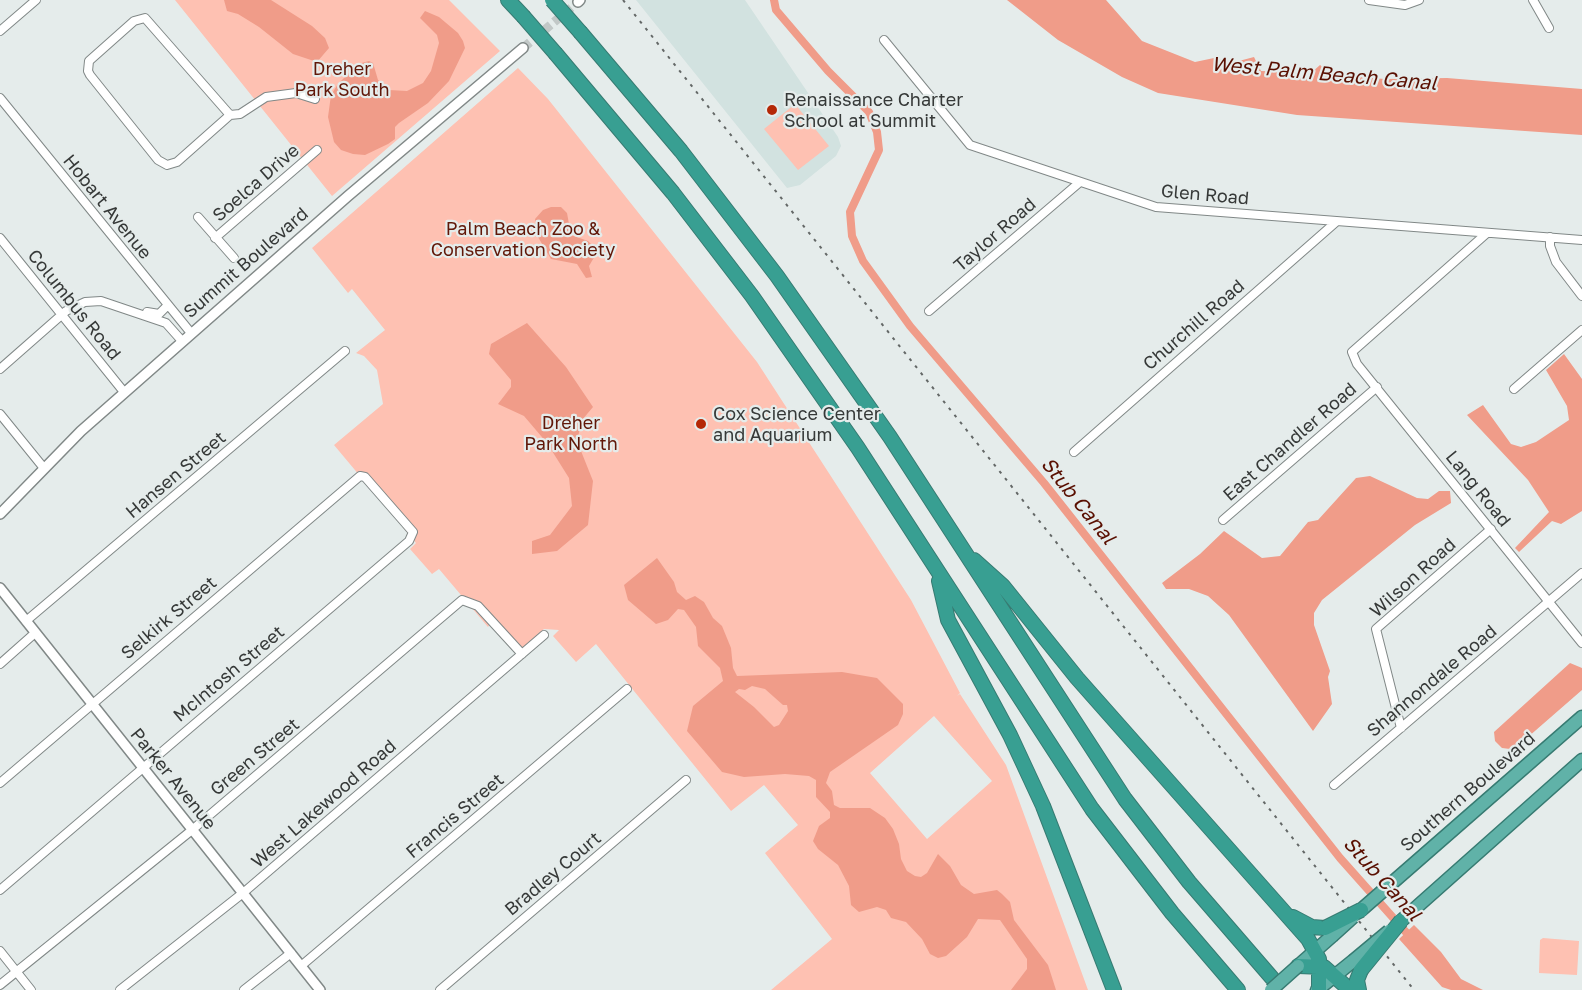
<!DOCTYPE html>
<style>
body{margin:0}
canvas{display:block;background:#e5eceb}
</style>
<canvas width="1582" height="990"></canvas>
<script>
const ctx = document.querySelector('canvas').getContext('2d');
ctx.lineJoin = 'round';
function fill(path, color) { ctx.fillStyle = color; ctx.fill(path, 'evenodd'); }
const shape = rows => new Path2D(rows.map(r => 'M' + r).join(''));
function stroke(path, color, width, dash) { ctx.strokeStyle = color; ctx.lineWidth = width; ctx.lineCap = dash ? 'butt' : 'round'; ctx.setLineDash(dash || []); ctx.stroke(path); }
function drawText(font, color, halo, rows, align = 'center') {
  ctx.font = font + ' "Golos Text",sans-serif'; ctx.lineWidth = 4.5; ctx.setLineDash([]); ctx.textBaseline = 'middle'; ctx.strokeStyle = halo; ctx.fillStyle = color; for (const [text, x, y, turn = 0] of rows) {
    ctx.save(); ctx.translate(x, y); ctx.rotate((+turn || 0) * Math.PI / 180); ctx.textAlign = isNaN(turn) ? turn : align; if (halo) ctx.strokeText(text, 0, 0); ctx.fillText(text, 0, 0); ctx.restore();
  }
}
fill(shape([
 [636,0,745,0,838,137,841,146,836,156,800,185,787,188]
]), '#d2e2e0');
fill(shape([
 [175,0,449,0,500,51,332,196],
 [518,68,548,99,757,362,911,600,960,693,957,696,960,694,1006,765,1088,990,771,990,832,939,765,853,798,825,764,785,731,811,596,644,576,662,553,636,559,630,544,629,517,653,490,624,488,627,439,569,432,574,410,549,416,543,334,445,383,404,377,370,364,356,356,353,385,330,352,289,348,293,312,248],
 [934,716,992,781,927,839,870,773],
 [795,104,829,146,798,170,764,129],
 [1543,938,1579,941,1577,975,1539,973,1540,940]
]), '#fec1b2');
fill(shape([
 [224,0,271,0,312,26,325,38,329,48,317,62,293,54,259,27,238,14,227,11],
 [1007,0,1106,0,1142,41,1195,62,1214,58,1235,62,1254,57,1261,71,1311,73,1320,65,1333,75,1385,79,1447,78,1582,89,1582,135,1297,115,1158,93,1122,77,1058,40],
 [425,11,439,17,458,33,463,41,465,48,449,81,428,103,399,123,395,127,395,139,388,144,365,155,353,154,341,150,334,142,328,117,331,95,338,84,358,64,369,61,373,63,378,80,389,90,407,91,423,83,431,71,439,43,437,35,420,18],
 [551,207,561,207,567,213,571,235,588,241,593,246,596,254,589,266,592,277,586,278,577,264,551,259,538,237,535,219,543,210],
 [527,323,566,367,593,407,582,420,577,441,593,481,588,525,557,551,532,554,532,541,550,535,572,506,569,478,547,443,524,416,498,404,511,387,511,380,489,354,491,344],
 [1564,354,1582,379,1582,511,1561,524,1552,521,1519,552,1515,548,1549,512,1528,480,1467,415,1483,405,1511,444,1521,447,1536,442,1569,420,1567,406,1546,370],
 [1370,476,1417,498,1428,499,1439,491,1450,491,1451,503,1415,525,1322,600,1314,613,1314,625,1330,671,1328,677,1332,704,1313,731,1229,615,1208,596,1189,589,1166,589,1162,583,1200,554,1224,531,1262,558,1280,556,1308,522,1318,520,1356,478],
 [657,558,674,582,677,592,686,600,695,596,704,602,713,618,722,626,731,648,733,668,737,676,842,672,877,678,903,704,903,714,898,725,830,772,826,783,832,791,834,805,840,808,870,808,885,818,893,829,899,844,901,859,907,871,915,876,921,877,927,873,938,854,950,866,961,885,974,894,997,890,1002,894,1010,902,1014,920,1048,965,1056,990,1011,990,1027,969,1027,959,1000,920,978,919,967,937,946,956,938,958,930,954,922,939,906,922,891,918,886,910,877,907,859,912,851,905,849,886,838,865,818,849,813,841,819,826,830,818,830,812,816,797,816,780,809,776,785,774,744,777,722,772,687,731,693,706,723,681,720,668,698,646,696,627,684,610,678,609,668,620,656,624,628,600,624,585],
 [752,686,765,689,783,705,787,705,788,711,779,725,774,727,754,707,735,692,739,689,745,690],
 [1570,663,1582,668,1582,690,1520,744,1510,749,1502,748,1495,741,1494,732],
 [1414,925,1441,952,1461,979,1483,990,1451,990,1442,987,1399,939]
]), '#f09c89');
stroke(shape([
 [774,0,776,10,828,71,869,112,877,132,879,150,850,212,852,236,863,261,910,326,1044,483,1340,858,1412,939]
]), '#f09c89', 8);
stroke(shape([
 [523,48,578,2]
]), '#c2c8c7', 9, [9, 4.5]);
const minor = shape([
 [1369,0,1405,5,1419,0],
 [1533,0,1549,28],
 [0,31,36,0],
 [884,40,970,145,1156,207,1582,240],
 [0,98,191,333],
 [230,115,145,18,134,21,89,61,88,71,90,75,158,160,167,165,177,162,230,115,240,114,266,97,296,93,315,99],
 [198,217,234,258],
 [1487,233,1352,352,1357,364,1582,643],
 [1550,237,1550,246,1556,262,1582,296],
 [0,238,124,392],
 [215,238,317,150],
 [929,311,1080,182],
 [147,312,159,314,165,308],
 [0,369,66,311,85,302,101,301,166,323,182,341],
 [1514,389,1582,330],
 [0,414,43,467],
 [1074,452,1336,222],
 [1223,520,1377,387],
 [26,621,345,351],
 [0,664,35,633],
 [1401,728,1376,629,1491,529],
 [0,783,360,476,365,477,413,532,409,541,0,890],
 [1334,785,1582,573],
 [0,951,31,990],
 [301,966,627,689],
 [0,985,192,830,462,600,478,606,522,654],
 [120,990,243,893,544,635],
 [244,990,291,953],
 [440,990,686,780]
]);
const tertiary = shape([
 [578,2,580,0],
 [0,514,81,431,348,196,523,48],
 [0,588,320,990]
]);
const trunk = shape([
 [1361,910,1582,717],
 [1401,921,1582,760],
 [1298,966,1332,936],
 [1317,990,1353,961]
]);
const motorway = shape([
 [508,0,523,16],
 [581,33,681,151,777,276,890,437,1125,799,1189,882,1272,978],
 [556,54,673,193,752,296,858,448,1092,809,1172,913,1238,990],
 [974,560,1003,586,1077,678,1308,939,1319,959,1319,989],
 [939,581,948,620,1010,735,1043,806,1114,990],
 [1293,917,1312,927,1325,928],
 [1298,966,1324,967,1350,990],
 [1359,990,1357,980,1361,970]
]);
stroke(minor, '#818887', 10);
stroke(tertiary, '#818887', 12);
stroke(trunk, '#377b72', 15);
stroke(motorway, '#377b72', 16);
stroke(minor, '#fff', 8);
stroke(tertiary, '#fff', 9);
stroke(trunk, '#60b2a8', 12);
stroke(motorway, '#389f92', 14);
stroke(shape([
 [623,0,1414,990]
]), '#646867', 2, [3, 6]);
const trunkBridge = shape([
 [1332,936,1353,917],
 [1353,961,1389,931],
 [1271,990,1298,966]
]);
const motorwayBridge = shape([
 [552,0,581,33],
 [523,16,556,54],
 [1325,928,1361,910],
 [1361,970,1401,921]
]);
stroke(trunkBridge, '#377b72', 15, []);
stroke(motorwayBridge, '#377b72', 16, []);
stroke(trunkBridge, '#60b2a8', 12);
stroke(motorwayBridge, '#389f92', 14);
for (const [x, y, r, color] of [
 [772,110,6,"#b42806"],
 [701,424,6,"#b42806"]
]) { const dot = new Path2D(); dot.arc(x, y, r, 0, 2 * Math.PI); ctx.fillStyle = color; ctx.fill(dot); stroke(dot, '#e5eceb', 2); }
drawText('18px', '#611708', '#e5eceb', [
 ["Dreher",342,69],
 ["Park South",342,90],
 ["Palm Beach Zoo &",523,229],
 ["Conservation Society",523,250],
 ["Dreher",571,423],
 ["Park North",571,444]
]);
drawText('18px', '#363938', '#e5eceb', [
 ["Renaissance Charter",784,100],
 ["School at Summit",784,121],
 ["Cox Science Center",713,414],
 ["and Aquarium",713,435]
], 'left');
drawText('18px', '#363938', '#e5eceb', [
 ["Soelca Drive",256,183,-41],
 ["Glen Road",1205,195,5],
 ["Hobart Avenue",107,207,51],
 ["Taylor Road",995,235,-41],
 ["Summit Boulevard",246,263,-41],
 ["Columbus Road",74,305,51],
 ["Churchill Road",1194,325,-41],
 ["East Chandler Road",1290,442,-41],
 ["Hansen Street",176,475,-40],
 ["Lang Road",1478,489,51],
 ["Wilson Road",1413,578,-42],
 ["Selkirk Street",169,618,-40],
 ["McIntosh Street",229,674,-40],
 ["Shannondale Road",1432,681,-40],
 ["Green Street",255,757,-40],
 ["Parker Avenue",173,779,51],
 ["Southern Boulevard",1468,792,-41],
 ["West Lakewood Road",324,804,-41],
 ["Francis Street",455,816,-40],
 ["Bradley Court",553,874,-40]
]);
drawText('italic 20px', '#590f01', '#e5eceb', [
 ["West Palm Beach Canal",1324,74,5],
 ["Stub Canal",1078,501,51],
 ["Stub Canal",1382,879,48]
]);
</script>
